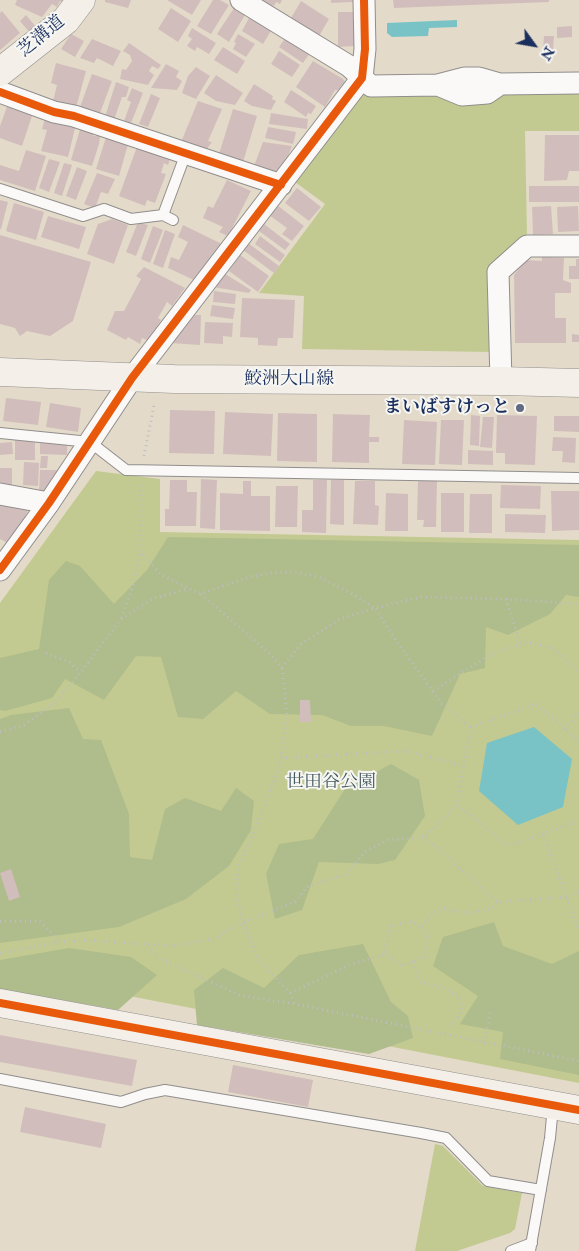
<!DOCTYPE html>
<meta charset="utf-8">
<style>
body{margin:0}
#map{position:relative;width:579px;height:1251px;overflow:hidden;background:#e4dac9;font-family:"IM FELL Double Pica",serif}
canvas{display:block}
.north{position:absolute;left:509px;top:20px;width:50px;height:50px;-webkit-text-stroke:4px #f6f6f2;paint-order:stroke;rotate:122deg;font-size:14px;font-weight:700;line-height:20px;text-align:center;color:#1b2f5e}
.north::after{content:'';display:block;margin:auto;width:18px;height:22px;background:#1b2f5e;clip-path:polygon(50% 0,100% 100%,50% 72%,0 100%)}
</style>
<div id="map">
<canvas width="579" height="1251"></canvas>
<div class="north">N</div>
</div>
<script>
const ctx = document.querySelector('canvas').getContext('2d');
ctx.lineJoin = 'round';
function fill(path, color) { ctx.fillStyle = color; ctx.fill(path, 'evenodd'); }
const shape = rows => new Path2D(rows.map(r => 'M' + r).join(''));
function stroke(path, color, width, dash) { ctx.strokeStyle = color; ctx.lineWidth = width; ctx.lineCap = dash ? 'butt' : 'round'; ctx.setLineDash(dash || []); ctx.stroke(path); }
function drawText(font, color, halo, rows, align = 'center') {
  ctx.font = font + ' "IM FELL Double Pica","Noto Serif JP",serif'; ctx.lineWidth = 4; ctx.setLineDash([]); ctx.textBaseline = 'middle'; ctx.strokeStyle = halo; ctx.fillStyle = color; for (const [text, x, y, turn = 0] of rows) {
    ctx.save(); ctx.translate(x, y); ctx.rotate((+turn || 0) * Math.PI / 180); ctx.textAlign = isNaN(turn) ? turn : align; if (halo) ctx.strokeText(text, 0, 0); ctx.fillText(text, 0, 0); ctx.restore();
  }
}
fill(shape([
 [579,93,579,131,525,131,527,237,493,268,491,352,302,349,304,296,259,293,325,204,291,179,357,95],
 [96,471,160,479,160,532,579,540,579,1083,0,971,0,603],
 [435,1144,443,1146,483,1186,522,1193,515,1229,510,1233,457,1251,415,1251]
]), '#c2ca91');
fill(shape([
 [168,537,579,545,579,597,566,595,550,614,508,635,486,627,485,668,460,674,432,736,384,726,351,726,322,715,270,714,236,691,203,719,178,717,161,657,136,656,104,700,65,679,52,698,5,711,0,710,0,658,39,649,49,580,66,561,80,566,114,604,147,570],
 [69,708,83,739,101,740,129,814,130,857,152,860,165,809,185,798,221,811,236,788,254,801,251,830,229,866,186,899,119,927,0,943,0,719,11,715],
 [391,764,419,780,425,816,395,860,378,864,319,862,302,910,275,919,266,874,279,844,313,839,345,789],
 [494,922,503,946,552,964,579,951,579,1075,500,1059,503,1032,460,1024,478,996,433,966,443,937],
 [363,944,391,1002,408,1016,413,1038,369,1054,197,1025,194,990,223,968,264,988,299,955],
 [69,948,131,957,157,975,118,1010,0,989,0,960]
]), '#afbc8b');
fill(shape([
 [457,20,457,27,429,28,428,36,392,37,387,33,387,23],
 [534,727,572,759,563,807,518,825,479,791,487,743]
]), '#79c3c6');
fill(shape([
 [17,0,65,0,63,3,60,1,57,7,52,4,42,17,15,5],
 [105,0,131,0,128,8,105,2],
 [167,0,201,0,192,15],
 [213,0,220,0,229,5,211,34,197,26],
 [259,0,282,0,280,4,276,2,274,6],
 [331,0,353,0,353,2,331,3],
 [393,0,549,0,549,2,394,8],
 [301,1,329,19,319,36,291,18],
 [171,8,191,21,178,42,158,29],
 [234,8,245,15,229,42,217,34],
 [2,11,20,33,0,50,0,13],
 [338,12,354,12,354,46,338,47],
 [26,15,36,27,30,33,20,21],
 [249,18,256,22,257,20,272,29,263,44,242,31],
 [572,26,572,37,557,38,557,27],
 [192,28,216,43,209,54,197,47,195,51,187,46,192,39,188,36],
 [71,34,84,41,75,57,61,49],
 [238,34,255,44,246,57,233,49,236,43,234,42],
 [544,36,554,36,553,51,543,50],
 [286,37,310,53,303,63,279,47],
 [92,39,121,51,113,66,97,58,94,63,80,58],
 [129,43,161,65,158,69,152,66,149,71,154,75,148,85,120,79,122,69,126,70,132,61,130,55,123,51],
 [223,47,245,61,237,74,214,60],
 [279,51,300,65,292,77,271,64],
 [313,61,343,79,346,84,342,91,335,90,325,107,296,87],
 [56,63,86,71,76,108,53,101,57,85,51,83],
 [166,64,179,71,176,77,182,81,177,90,151,88],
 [196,67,210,76,196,99,182,93,188,76],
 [92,74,112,81,100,113,80,107],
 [216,75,243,93,235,105,216,101,204,93],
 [116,82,129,87,126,97,122,97,114,120,105,117],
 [254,84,273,96,272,99,276,101,271,110,252,106,244,101],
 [132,88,143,93,131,123,124,121,131,102,127,100],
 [291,90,316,106,311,114,308,113,306,117,284,102],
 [151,94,160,98,148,127,139,124],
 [9,101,34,110,22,146,0,138,0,126],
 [198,101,222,109,208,141,212,142,206,150,181,142],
 [233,109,257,116,243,162,219,154],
 [271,113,308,119,307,129,269,124],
 [46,115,76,124,68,157,41,151,47,130,42,129],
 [81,126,95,130,93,136,100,136,99,144,92,166,71,160],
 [268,127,296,132,293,144,265,138],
 [107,134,129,141,119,176,96,169],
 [545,135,579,135,579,171,569,171,567,180,544,181],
 [263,142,292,146,282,171,272,176,254,166],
 [138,144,171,156,168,165,164,163,161,173,166,174,155,203,147,200,145,206,119,196],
 [26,150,46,156,35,191,0,180,0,165,19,171],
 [49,159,60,162,49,192,39,188],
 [64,163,72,165,62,196,54,193],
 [77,167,87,171,76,200,66,196],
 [97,173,115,179,108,194,101,192,95,208,84,204],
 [227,180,251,191,228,236,219,232,223,227,203,218,208,206,213,208],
 [529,186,579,186,579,202,529,202],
 [297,188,321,207,309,221,285,203],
 [0,200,8,202,1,229,0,229],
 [14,203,44,212,36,240,6,231],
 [277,205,304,226,292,241,282,234,287,228,269,215],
 [551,206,553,234,533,235,532,207],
 [578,206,579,231,558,232,557,207],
 [48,216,86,227,79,249,41,237],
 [112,219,128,225,114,264,87,254,98,224],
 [138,222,148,225,136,256,126,252],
 [264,224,290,244,285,250,259,231],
 [183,225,222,244,194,280,168,268,171,257,179,260,188,242,178,237],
 [153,226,163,230,150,263,141,259],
 [165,230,175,234,163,268,153,264],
 [0,235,91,262,73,321,50,336,27,331,20,336,15,328,0,324],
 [260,236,285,255,280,262,255,244],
 [248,243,279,266,274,273,243,250],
 [240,255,269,276,258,292,229,271],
 [542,257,564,258,563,280,571,283,571,293,555,293,555,318,566,318,566,343,515,343,514,275,526,260,542,261],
 [576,259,579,259,579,279,569,279,569,266,576,266],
 [144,267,185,288,172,306,167,302,158,318,161,320,149,341,142,338,140,344,128,337,126,340,107,330,115,311,124,311,141,279,136,276],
 [222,272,251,290,249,293,213,287],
 [214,291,236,294,235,304,213,302],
 [242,298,295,300,293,338,278,338,277,346,258,345,258,338,240,337],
 [212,305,235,308,233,319,210,316],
 [189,315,201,315,200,345,170,343],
 [205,322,233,323,232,337,223,336,223,344,204,343],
 [572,334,579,335,579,342,572,342],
 [6,398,41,402,38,425,3,421],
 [50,403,81,408,78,432,46,427],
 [170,410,215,411,214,454,169,453],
 [225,412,273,414,271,456,223,454],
 [278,413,317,414,317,462,277,461],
 [333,414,370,415,369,437,379,437,379,442,369,442,369,463,332,462],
 [471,415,480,416,479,446,470,445],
 [497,415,537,416,535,465,505,464,505,453,496,453],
 [554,416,579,416,579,432,554,431],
 [483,417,494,417,492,448,480,447],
 [404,420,437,422,435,465,402,464],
 [441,420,464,420,462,465,439,464],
 [553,437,576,438,575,463,562,462,563,451,552,451],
 [15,440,35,441,35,460,15,460],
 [40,440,67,441,67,455,40,454],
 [12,442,13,454,0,455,0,443],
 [468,450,493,451,493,465,468,464],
 [41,456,48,456,47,468,40,468],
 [24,462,39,463,38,486,23,485],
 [0,468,12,468,12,485,0,484],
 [40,470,62,470,46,494,39,494],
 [201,479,217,480,215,529,200,528],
 [170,480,187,480,187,492,197,492,196,526,165,526,165,509,169,509],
 [313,480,327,480,326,533,302,532,302,510,313,510],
 [331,480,344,480,344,525,330,524],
 [243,481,251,481,251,496,270,496,270,531,220,530,220,493,243,494],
 [355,481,375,481,375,505,379,506,378,525,353,524],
 [418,481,437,481,436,527,423,527,424,520,417,520],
 [501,485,541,486,540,509,500,508],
 [276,486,298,486,297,527,275,527],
 [551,491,579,491,579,530,552,531],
 [386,493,408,494,408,531,385,531],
 [441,493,464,493,464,532,441,532],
 [470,494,492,494,492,533,469,533],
 [0,503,30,506,12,545,0,539],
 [505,514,546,515,545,533,505,532],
 [300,700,310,700,311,722,300,722],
 [11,869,20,897,9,901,0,873],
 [0,1035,137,1060,132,1086,0,1062],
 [233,1065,313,1080,308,1107,228,1092],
 [25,1107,106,1124,101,1148,20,1132]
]), '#d1bebc');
const lane = shape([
 [0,189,83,216,104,209,131,219,163,215,173,220],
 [163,215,186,153],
 [0,433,90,442,126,470,579,478],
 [0,1079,121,1102,145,1094,165,1090,421,1133,446,1138,488,1181,541,1190],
 [511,1251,532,1243],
 [530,1251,550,1138,553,1106]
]);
const street = shape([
 [241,0,349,66,371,86,438,85,465,78,479,78,500,84,579,83],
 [438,85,462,95,487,93,500,84],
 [0,92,54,112,74,116,281,185],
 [501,381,498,272,527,246,579,246],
 [0,494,49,503],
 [0,570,49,503,132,378,362,78,365,49,364,0]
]);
const secondary = shape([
 [0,72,66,20,81,0],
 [0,372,174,379,501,381,579,383],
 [0,1003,579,1110]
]);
stroke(lane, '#908e8d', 12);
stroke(street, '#908e8d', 23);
stroke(secondary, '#908e8d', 29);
stroke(shape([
 [144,456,154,405],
 [141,485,140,551,160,574,200,594,250,577,268,573,293,572,319,577,354,595,375,608,421,597,506,599,579,604],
 [201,594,269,653,282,668,287,714,280,764,258,822,239,865,236,893,243,922,258,959,290,993,295,1004],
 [506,599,521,645],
 [121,618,133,586,140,552],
 [46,653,69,662,81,672],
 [282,668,301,644,340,619,375,608,399,645,442,704,471,727],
 [433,691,491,654,527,642,553,648,579,672],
 [471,727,457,804,508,846,579,821],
 [471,727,535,704,579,741],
 [565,729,579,713],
 [0,732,24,725,55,703,81,672,121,619,154,598,188,589],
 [281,758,406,751,464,766],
 [425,837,498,902,566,897,544,834],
 [579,892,566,897,579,930],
 [0,921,40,921,60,942],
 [148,945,157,957,239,995,295,1004,579,1061],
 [385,952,402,966,424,957,428,934,421,928],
 [0,953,60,942,82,940,175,946,215,938,243,922,295,902,307,887,346,874,367,850,388,840,425,837,457,804],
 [412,962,421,982,446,989,460,997,462,1010,456,1019,450,1024],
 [290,993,352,964,383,955,391,926,411,921,421,928,432,914,442,908,467,913,490,909,498,902],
 [484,1043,491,1009]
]), '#bebec0', 3, [1, 4]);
stroke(lane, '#fbf9f7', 10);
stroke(street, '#fbf9f7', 21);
stroke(secondary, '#f4f0e9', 28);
stroke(shape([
 [0,92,54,112,74,116,281,185],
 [0,570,49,503,132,378,362,78,365,49,364,0],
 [0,1003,579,1110]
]), '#e8590c', 8);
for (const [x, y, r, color] of [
 [520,408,5,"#616b83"]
]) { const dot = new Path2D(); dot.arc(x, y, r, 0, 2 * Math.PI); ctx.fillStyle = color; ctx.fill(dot); stroke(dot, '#f6f6f2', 2); }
drawText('18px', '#1b2f5e', '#f6f6f2', [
 ["芝溝道",42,37,-40],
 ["鮫洲大山線",289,380]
]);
drawText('bold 18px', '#1b2f5e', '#f6f6f2', [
 ["まいばすけっと",510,408]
], 'right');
drawText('18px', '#455a60', '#f6f6f2', [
 ["世田谷公園",331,783]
]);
</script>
